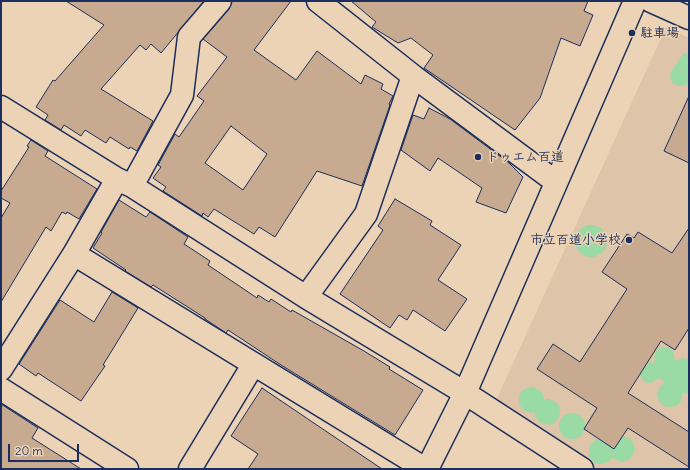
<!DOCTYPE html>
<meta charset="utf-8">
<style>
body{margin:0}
#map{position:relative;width:690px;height:470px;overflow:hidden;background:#edd3b5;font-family:Delius,sans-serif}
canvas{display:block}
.frame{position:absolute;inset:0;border:2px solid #1b2f5e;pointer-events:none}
.scale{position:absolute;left:8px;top:444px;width:71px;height:18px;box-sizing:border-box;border:2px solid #1b2f5e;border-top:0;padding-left:5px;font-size:12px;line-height:14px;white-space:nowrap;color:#1b2f5e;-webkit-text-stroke:3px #edd3b5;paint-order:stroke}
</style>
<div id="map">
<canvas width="690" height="470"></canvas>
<div class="frame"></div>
<div class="scale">20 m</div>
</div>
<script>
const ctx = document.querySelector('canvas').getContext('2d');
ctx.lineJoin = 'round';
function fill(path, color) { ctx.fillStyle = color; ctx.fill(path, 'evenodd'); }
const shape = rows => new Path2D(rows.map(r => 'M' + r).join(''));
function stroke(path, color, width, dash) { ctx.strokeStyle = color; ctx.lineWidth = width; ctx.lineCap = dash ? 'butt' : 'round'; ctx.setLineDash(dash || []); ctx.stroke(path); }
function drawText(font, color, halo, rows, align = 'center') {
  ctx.font = font + ' Delius,"Klee One",sans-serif'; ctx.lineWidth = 3; ctx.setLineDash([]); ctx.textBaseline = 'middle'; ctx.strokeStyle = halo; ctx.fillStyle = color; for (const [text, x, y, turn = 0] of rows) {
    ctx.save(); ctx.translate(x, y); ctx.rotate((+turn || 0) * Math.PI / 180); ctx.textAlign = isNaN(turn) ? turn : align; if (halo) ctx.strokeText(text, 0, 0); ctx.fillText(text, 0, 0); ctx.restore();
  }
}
fill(shape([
 [666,27,689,38,689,469,597,469,494,405]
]), '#dec4a8');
fill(shape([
 [688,53,689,53,689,82,686,85,678,86,672,82,670,77,671,72,683,54],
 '575 241a16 16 0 1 1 32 0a16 16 0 1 1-32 0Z',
 [664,347,669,348,673,351,675,361,682,358,687,359,689,350,689,394,683,392,681,401,676,406,670,407,664,406,659,401,657,394,659,388,664,383,664,381,658,378,651,383,645,382,641,378,640,373,644,364,649,362,654,363,655,361,654,357,655,352,659,348],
 [532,387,538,389,543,394,544,400,548,399,554,401,559,406,560,412,558,419,554,423,547,425,541,423,536,418,535,412,531,413,525,411,520,406,519,400,520,393,525,389],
 '559 426a13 13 0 1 1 26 0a13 13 0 1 1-26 0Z',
 [622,436,629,438,633,442,635,449,633,455,628,460,622,462,613,458,608,462,601,464,595,463,590,458,589,451,590,445,595,440]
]), '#99daa5');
const building = shape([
 [66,1,204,1,161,53,151,44,146,50,140,45,101,89,153,121,137,151,130,147,129,149,110,137,106,143,85,130,81,136,64,125,61,130,45,120,48,115,36,107,53,80,55,81,104,25,66,1],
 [232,1,291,1,254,50,296,80,317,51,361,84,365,75,383,84,381,89,393,96,389,104,390,105,362,186,317,171,275,237,259,227,254,234,214,209,208,217,203,213,202,216,163,191,166,187,153,178,161,167,158,165,175,134,179,137,204,101,197,96,227,57,203,39,229,9,232,1],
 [231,126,267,154,243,190,205,163,231,126],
 [351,1,588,1,584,11,593,15,580,46,561,38,540,98,515,130,424,68,433,55,411,38,398,43,372,27,376,22,351,1],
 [689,96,689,163,664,151,689,96],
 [429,108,450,119,509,163,523,177,506,213,476,202,482,188,438,158,430,171,401,150,413,115,424,119,429,108],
 [31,140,48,151,45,156,97,189,79,219,67,212,66,214,62,212,51,231,46,227,1,302,1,218,10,203,1,198,1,191,29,147,27,146,31,140],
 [395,199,432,221,430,225,461,245,438,280,467,299,445,331,413,310,407,320,399,315,390,328,340,294,383,230,378,226,395,199],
 [119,200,146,217,150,212,188,237,184,244,210,261,208,265,257,298,258,295,269,302,271,299,291,312,292,310,364,351,390,367,389,369,423,390,395,435,281,365,228,330,226,333,205,319,205,318,153,285,151,287,125,271,126,270,93,248,102,233,101,232,119,200],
 [689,228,689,328,675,350,661,341,628,393,689,432,689,467,628,428,614,449,584,429,597,408,537,369,553,344,580,362,627,289,602,272,627,234,634,238,638,232,672,253,689,228],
 [112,292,138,308,103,365,105,366,81,401,38,373,36,376,19,364,60,300,94,322,112,292],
 [262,388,382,469,248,469,258,454,231,436,262,388],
 [1,404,38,428,32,438,81,469,1,469,1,404]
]);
fill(building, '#c7aa90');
stroke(building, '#1b2f5e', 1);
const minor = shape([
 [318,1,413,76,556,182],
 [651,1,689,18],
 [1,107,117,179,132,186,306,297,465,393,582,469],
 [132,186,182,95,189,37,220,1],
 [74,254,425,469],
 [306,297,366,214,413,76],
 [1,369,74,254,117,179],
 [1,389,127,469],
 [190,469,253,365],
 [427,469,465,393,635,1]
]);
stroke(minor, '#1b2f5e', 25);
stroke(minor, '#edd3b5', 22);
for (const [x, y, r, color] of [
 [632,33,4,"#1b2f5e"],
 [478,157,4,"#1b2f5e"],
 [629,240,4,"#1b2f5e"]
]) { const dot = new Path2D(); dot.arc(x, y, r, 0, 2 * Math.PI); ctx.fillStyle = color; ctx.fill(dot); stroke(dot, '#edd3b5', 1.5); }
drawText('bold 13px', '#1b2f5e', '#edd3b5', [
 ["駐車場",640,33],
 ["ドゥエム百道",486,157],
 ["市立百道小学校",621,240,"right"]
], 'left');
</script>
